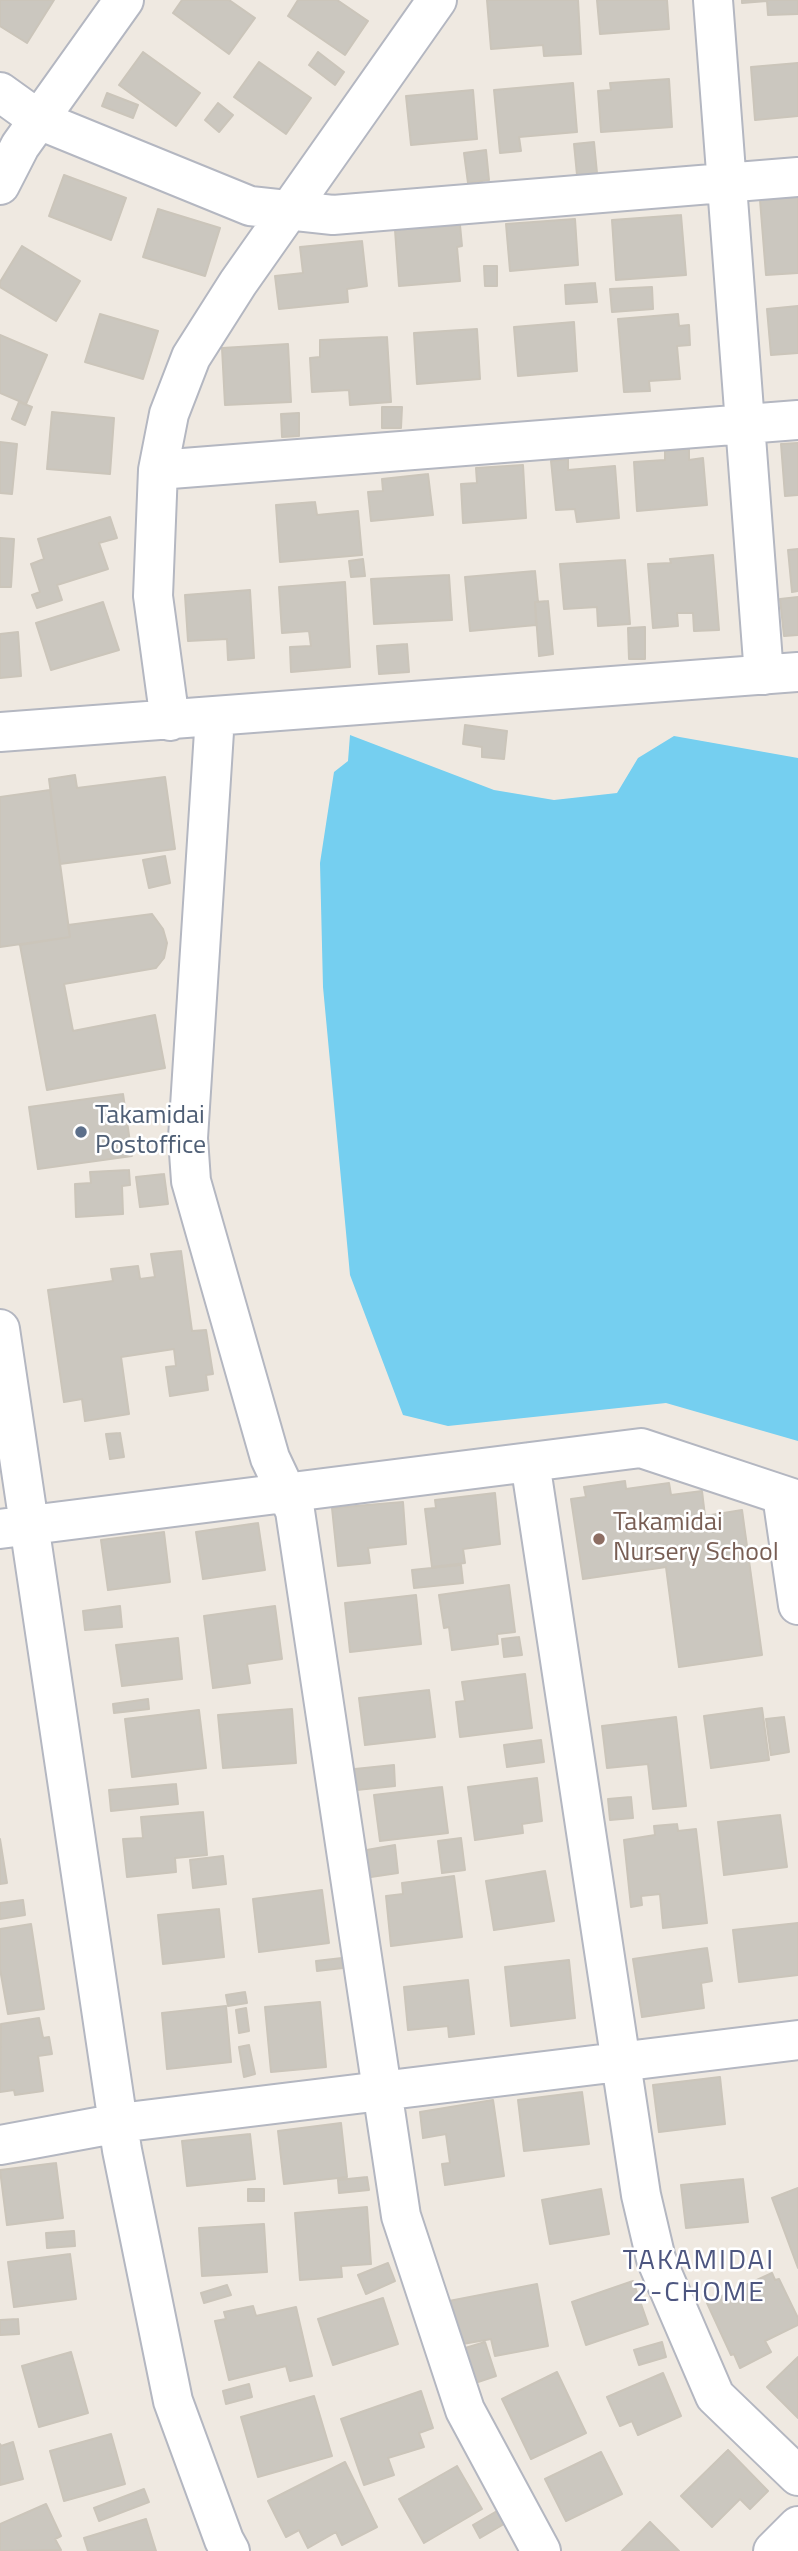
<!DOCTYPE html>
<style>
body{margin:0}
canvas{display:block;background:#efe9e1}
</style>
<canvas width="798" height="2551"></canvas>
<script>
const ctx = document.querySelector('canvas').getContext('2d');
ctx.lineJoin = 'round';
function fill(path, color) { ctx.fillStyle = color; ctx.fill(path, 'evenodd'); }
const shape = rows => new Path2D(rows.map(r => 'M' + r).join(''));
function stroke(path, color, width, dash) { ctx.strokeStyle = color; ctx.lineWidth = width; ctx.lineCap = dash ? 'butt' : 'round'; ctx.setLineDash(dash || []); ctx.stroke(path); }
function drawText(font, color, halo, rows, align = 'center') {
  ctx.font = font + ' "Titillium Web",sans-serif'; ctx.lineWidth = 5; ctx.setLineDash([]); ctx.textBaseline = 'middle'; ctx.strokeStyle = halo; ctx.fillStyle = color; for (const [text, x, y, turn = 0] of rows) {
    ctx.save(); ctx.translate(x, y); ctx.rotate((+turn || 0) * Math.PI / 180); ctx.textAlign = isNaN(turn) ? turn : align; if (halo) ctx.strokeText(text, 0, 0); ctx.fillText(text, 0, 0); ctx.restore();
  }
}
fill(shape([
 [350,735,494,790,554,800,617,793,638,758,674,736,798,758,798,1441,666,1403,448,1426,403,1415,350,1275,323,987,320,863,334,772,348,761]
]), '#75cff0');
const building = shape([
 [0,0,54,0,27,43,0,26,0,0],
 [182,0,229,0,255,18,229,54,173,13,182,0],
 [298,0,337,0,368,21,345,55,288,16,298,0],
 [487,0,578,0,581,54,544,56,543,45,491,49,487,0],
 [597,0,667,0,669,29,600,34,597,0],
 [742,0,798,0,798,14,768,15,767,1,742,3,742,0],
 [143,52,200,93,176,126,119,85,143,52],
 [318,52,344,72,335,85,309,65,318,52],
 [259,62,311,98,286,134,234,97,259,62],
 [798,63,798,116,755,120,751,67,798,63],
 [669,79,672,127,601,132,598,91,611,90,610,83,669,79],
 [573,83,577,132,519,137,521,151,500,153,494,90,573,83],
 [473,90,477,139,411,145,406,96,473,90],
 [107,93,138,105,133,118,102,106,107,93],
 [218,103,233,115,219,132,205,120,218,103],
 [594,142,597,173,577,175,574,144,594,142],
 [486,150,489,180,468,183,464,153,486,150],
 [64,175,126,198,111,240,49,216,64,175],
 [798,197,798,273,766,275,760,200,798,197],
 [158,209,220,228,205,276,143,257,158,209],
 [681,215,686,275,616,280,612,220,681,215],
 [575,219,578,265,510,271,506,224,575,219],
 [460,225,462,246,457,247,460,281,399,286,395,230,460,225],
 [362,241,367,286,347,289,348,302,279,309,275,276,303,273,300,247,362,241],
 [22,246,80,281,56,321,0,287,0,282,22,246],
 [484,266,497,266,497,286,485,286,484,266],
 [595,283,597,302,566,304,565,285,595,283],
 [652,287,653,309,612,312,610,289,652,287],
 [798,306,798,353,771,355,767,309,798,306],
 [100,314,158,331,143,379,85,362,100,314],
 [678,314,679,326,689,325,690,345,677,346,680,379,649,381,650,391,624,392,618,319,678,314],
 [574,322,577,371,518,376,514,327,574,322],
 [477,329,480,379,417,384,414,333,477,329],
 [0,335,47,355,26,404,0,393,0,335],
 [387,337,391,402,350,405,349,390,312,392,310,358,320,357,320,340,387,337],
 [288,344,291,402,225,405,222,348,288,344],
 [19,402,32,407,25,425,12,419,19,402],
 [382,407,402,407,401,428,382,428,382,407],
 [52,412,114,418,110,474,47,469,52,412],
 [299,413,299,436,282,437,281,414,299,413],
 [0,442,17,444,12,494,0,493,0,442],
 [798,443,798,495,785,496,781,444,798,443],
 [689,449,689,460,703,458,707,505,637,511,634,462,665,460,665,451,689,449],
 [568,459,568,470,615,466,619,518,577,522,575,509,556,510,551,461,568,459],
 [523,465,526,518,463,523,461,484,477,483,476,468,523,465],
 [428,474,433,515,371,521,368,492,383,491,382,479,428,474],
 [315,502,317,515,358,511,362,555,280,562,276,505,315,502],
 [110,517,117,538,99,543,108,569,57,585,62,600,37,608,32,595,40,592,31,564,44,559,38,539,110,517],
 [0,538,14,539,11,587,0,587,0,538],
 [798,549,798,591,792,592,788,550,798,549],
 [713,555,719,630,694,631,693,613,677,613,678,626,653,628,648,564,671,563,670,559,713,555],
 [363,559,365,576,351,577,349,561,363,559],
 [625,560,630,624,598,626,597,607,564,609,560,564,625,560],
 [535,571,538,602,535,602,536,625,470,631,465,577,535,571],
 [449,575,452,620,374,624,371,579,449,575],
 [345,582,350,667,291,672,290,647,311,646,309,631,282,633,279,587,345,582],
 [250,590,254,658,228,660,227,639,188,641,185,595,250,590],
 [798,597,798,635,784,636,780,599,798,597],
 [548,601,553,654,539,656,535,602,548,601],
 [103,602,119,650,51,670,36,623,103,602],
 [645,627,645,659,629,659,628,628,645,627],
 [18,632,21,676,0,678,0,634,18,632],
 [407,644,409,672,379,674,377,646,407,644],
 [465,725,507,731,504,759,482,757,482,747,463,744,465,725],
 [75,775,77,788,165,777,175,849,60,864,49,779,75,775],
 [50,790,70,937,0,947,0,797,50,790],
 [165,856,170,883,149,888,143,860,165,856],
 [152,914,163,929,167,943,164,958,156,968,64,984,73,1031,155,1015,165,1068,47,1090,20,945,70,937,68,925,152,914],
 [123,1094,132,1156,38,1169,29,1107,123,1094],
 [129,1170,130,1185,122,1186,123,1214,76,1217,75,1184,91,1183,90,1172,129,1170],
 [164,1174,168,1204,140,1207,136,1177,164,1174],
 [181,1251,192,1331,206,1330,213,1374,206,1375,208,1390,170,1396,166,1367,176,1366,174,1349,121,1357,129,1414,85,1421,82,1399,64,1402,48,1290,113,1281,111,1269,138,1266,140,1279,155,1277,151,1254,181,1251],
 [120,1433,124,1457,110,1459,106,1434,120,1433],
 [625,1481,626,1489,669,1483,671,1495,702,1491,705,1516,742,1510,762,1655,679,1667,666,1567,583,1579,571,1499,586,1497,584,1487,625,1481],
 [495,1493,500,1544,463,1549,465,1563,432,1567,425,1509,436,1508,435,1500,495,1493],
 [403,1502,406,1544,368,1548,370,1563,338,1566,332,1508,403,1502],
 [258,1523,265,1570,203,1579,196,1532,258,1523],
 [164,1532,170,1582,108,1590,101,1540,164,1532],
 [461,1565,463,1583,414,1588,412,1570,461,1565],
 [509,1585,515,1632,497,1634,498,1644,452,1650,449,1627,444,1628,439,1595,509,1585],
 [416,1595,421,1644,350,1652,345,1603,416,1595],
 [120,1606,122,1627,85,1630,83,1611,120,1606],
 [275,1606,282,1659,247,1664,250,1683,213,1688,204,1616,275,1606],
 [519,1637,522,1655,504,1657,502,1639,519,1637],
 [178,1638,182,1679,122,1686,116,1645,178,1638],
 [525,1674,532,1728,460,1737,456,1702,465,1701,462,1682,525,1674],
 [429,1690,435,1737,365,1745,359,1698,429,1690],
 [148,1699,149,1709,114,1713,113,1704,148,1699],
 [762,1708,769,1760,711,1768,704,1716,762,1708],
 [292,1709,296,1763,223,1768,218,1715,292,1709],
 [199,1710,206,1768,132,1777,125,1719,199,1710],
 [676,1717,686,1806,653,1809,648,1764,607,1768,602,1726,676,1717],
 [784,1717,789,1752,771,1755,766,1719,784,1717],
 [541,1740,544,1762,507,1767,504,1745,541,1740],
 [394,1765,395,1786,347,1791,345,1770,394,1765],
 [537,1778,542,1821,522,1824,523,1833,475,1840,468,1787,537,1778],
 [176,1784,178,1804,111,1811,109,1790,176,1784],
 [442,1787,448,1833,380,1841,374,1795,442,1787],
 [631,1797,633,1818,610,1820,608,1799,631,1797],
 [203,1812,207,1855,175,1858,176,1872,127,1877,123,1839,143,1838,141,1817,203,1812],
 [780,1815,787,1867,724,1875,718,1822,780,1815],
 [677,1824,678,1831,696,1829,707,1923,663,1928,660,1894,641,1896,642,1905,631,1907,624,1840,655,1835,654,1826,677,1824],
 [461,1838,465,1870,442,1873,438,1841,461,1838],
 [0,1839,7,1883,0,1884,0,1839],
 [395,1845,398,1873,364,1878,361,1851,395,1845],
 [223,1856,226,1884,193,1888,190,1860,223,1856],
 [545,1871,554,1921,494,1930,486,1881,545,1871],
 [454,1876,462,1937,391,1946,386,1896,403,1894,402,1883,454,1876],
 [322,1890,329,1943,259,1952,253,1899,322,1890],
 [23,1900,25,1915,0,1919,0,1903,23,1900],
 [219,1909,224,1957,163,1964,158,1915,219,1909],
 [798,1923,798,1975,739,1982,733,1930,798,1923],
 [31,1924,44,2009,8,2014,0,1969,0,1929,31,1924],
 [707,1948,712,1981,701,1983,704,2008,642,2017,633,1959,707,1948],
 [342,1958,343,1968,317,1971,316,1961,342,1958],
 [569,1960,575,2018,511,2026,505,1967,569,1960],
 [468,1980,474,2034,449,2037,448,2026,408,2030,404,1987,468,1980],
 [245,1992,247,2003,228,2006,226,1995,245,1992],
 [320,2002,326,2067,271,2072,265,2007,320,2002],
 [226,2006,231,2062,167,2069,162,2013,226,2006],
 [246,2008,249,2031,239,2033,236,2010,246,2008],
 [39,2018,43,2038,49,2037,52,2054,38,2056,43,2091,15,2095,14,2090,0,2092,1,2024,39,2018],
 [249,2045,255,2074,244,2077,239,2047,249,2045],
 [720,2077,725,2124,659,2132,653,2085,720,2077],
 [582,2092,589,2144,524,2151,518,2100,582,2092],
 [493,2100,504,2176,445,2185,442,2164,450,2163,446,2134,423,2138,420,2112,493,2100],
 [341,2123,347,2177,284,2184,278,2131,341,2123],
 [250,2134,255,2179,187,2186,182,2141,250,2134],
 [56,2163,63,2218,7,2225,0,2170,56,2163],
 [367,2177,369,2190,339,2193,338,2180,367,2177],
 [743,2179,748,2222,686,2228,681,2185,743,2179],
 [798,2188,798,2268,772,2198,798,2188],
 [248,2189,264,2189,264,2201,248,2201,248,2189],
 [601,2189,609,2234,550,2244,542,2200,601,2189],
 [367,2207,371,2264,341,2266,342,2277,300,2280,295,2213,367,2207],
 [264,2224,267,2272,202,2276,199,2228,264,2224],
 [74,2231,75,2246,47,2248,46,2233,74,2231],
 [70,2254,76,2299,14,2307,8,2262,70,2254],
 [388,2263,395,2281,366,2294,358,2275,388,2263],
 [772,2273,775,2280,779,2279,798,2318,798,2325,765,2341,771,2352,740,2368,734,2354,731,2355,707,2303,772,2273],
 [633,2281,648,2324,586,2345,572,2302,633,2281],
 [537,2284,548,2346,495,2356,491,2339,457,2345,449,2301,537,2284],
 [227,2285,231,2295,204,2303,201,2293,227,2285],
 [383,2298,398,2344,333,2365,318,2319,383,2298],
 [253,2306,256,2316,296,2307,312,2376,290,2381,286,2366,229,2380,215,2321,226,2319,224,2312,253,2306],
 [18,2319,19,2334,0,2335,0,2320,18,2319],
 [485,2342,496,2376,463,2387,452,2352,485,2342],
 [662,2342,666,2357,639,2365,634,2350,662,2342],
 [71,2352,88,2413,39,2427,22,2366,71,2352],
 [798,2357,798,2418,767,2387,798,2357],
 [557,2372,586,2433,531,2459,502,2399,557,2372],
 [663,2373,681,2416,638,2435,632,2421,620,2426,607,2397,663,2373],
 [249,2384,252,2397,226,2404,223,2391,249,2384],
 [421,2391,433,2428,419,2433,424,2447,388,2458,394,2475,364,2485,341,2419,421,2391],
 [314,2396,332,2456,258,2477,241,2417,314,2396],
 [111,2434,125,2484,64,2501,50,2451,111,2434],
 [13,2442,23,2479,0,2485,0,2444,1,2446,13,2442],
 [728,2450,768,2491,750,2509,740,2499,712,2527,681,2496,728,2450],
 [601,2452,622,2494,566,2521,545,2479,601,2452],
 [345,2462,377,2527,342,2545,336,2532,308,2548,299,2530,286,2537,268,2501,345,2462],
 [457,2466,482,2509,424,2543,399,2499,457,2466],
 [144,2489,149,2502,99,2521,94,2508,144,2489],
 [46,2504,61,2536,55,2539,61,2550,0,2551,0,2524,46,2504],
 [497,2511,504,2524,480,2538,473,2525,497,2511],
 [146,2519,156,2551,88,2551,84,2538,146,2519],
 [650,2522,679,2551,622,2551,650,2522]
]);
fill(building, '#cbc7bf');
stroke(building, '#cbc5ba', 2);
const minor = shape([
 [713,0,764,675],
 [0,92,39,120,250,206,333,215,798,177],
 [0,185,20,146,124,0],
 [158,470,798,420],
 [215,716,188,1138,191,1181,270,1458,295,1511,401,2216,465,2410,541,2551],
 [170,721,153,596,158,470,169,414,191,357,238,283,437,0],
 [0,732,798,672],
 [0,1329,122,2150,173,2401,224,2540,230,2551],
 [530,1462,641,2195,656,2259,715,2396,798,2476],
 [782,1495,798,1605],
 [0,1529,641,1448,798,1500],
 [0,2145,119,2123,798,2040],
 [773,2551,798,2526]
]);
stroke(minor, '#b4b7c1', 42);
stroke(minor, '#fff', 38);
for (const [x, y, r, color] of [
 [81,1132,7,"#5c6f8a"],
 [599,1539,7,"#8d6e63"]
]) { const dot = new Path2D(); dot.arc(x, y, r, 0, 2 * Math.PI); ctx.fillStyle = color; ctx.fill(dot); stroke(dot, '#fff', 2.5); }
drawText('26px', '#4e5e75', '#fff', [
 ["Takamidai",95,1117],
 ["Postoffice",95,1147]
], 'left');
drawText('26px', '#785e54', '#fff', [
 ["Takamidai",613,1524],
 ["Nursery School",613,1554]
], 'left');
ctx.letterSpacing = '2px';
drawText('28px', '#4d5680', '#fff', [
 ["TAKAMIDAI",699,2262],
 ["2-CHOME",699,2294]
]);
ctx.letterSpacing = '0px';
</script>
